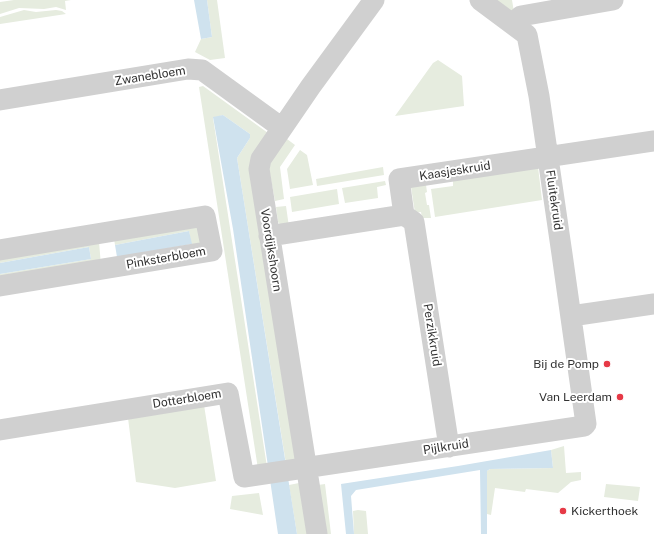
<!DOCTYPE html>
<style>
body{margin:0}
canvas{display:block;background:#fff}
</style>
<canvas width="654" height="534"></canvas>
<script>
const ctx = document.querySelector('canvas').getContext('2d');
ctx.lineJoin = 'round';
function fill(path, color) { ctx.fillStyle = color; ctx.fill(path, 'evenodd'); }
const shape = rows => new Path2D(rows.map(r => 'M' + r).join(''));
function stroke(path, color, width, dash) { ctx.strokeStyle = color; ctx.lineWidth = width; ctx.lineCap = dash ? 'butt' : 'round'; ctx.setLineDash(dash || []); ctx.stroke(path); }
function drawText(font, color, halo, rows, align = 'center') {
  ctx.font = font + ' "Public Sans",sans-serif'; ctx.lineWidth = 4; ctx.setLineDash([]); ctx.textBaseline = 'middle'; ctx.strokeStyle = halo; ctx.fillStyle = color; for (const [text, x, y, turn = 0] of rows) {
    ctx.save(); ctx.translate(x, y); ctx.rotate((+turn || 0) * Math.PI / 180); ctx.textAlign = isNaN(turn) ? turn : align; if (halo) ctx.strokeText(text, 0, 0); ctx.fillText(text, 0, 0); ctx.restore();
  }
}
fill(shape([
 [14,0,71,0,65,1,66,10,56,7,44,9,19,8,0,14,0,2],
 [207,0,217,0,225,58,210,60,195,52,201,39,212,37],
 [496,0,512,0,514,12,509,12],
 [24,10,36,12,56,10,62,11,66,14,0,24,0,17],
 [438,60,462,76,464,106,395,116,433,63],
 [203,86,268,133,251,159,297,463,286,464,237,158,250,138,250,134,223,115,213,118,267,467,258,469,199,87],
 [287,139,295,145,280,167,284,199,275,201,269,169,269,162],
 [300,150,307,155,313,185,290,189,287,169],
 [383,167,384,175,317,186,316,179],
 [538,167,542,200,435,217,431,189,453,186,453,181],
 [385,181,386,185,377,187,378,198,345,203,342,188],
 [426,185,427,192,425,193,427,205,429,205,431,218,422,218,421,212,415,213,411,187],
 [337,189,339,204,292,212,290,197],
 [286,206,289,227,283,228,278,222,276,207],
 [198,226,205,244,191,244,189,231,115,245,114,239],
 [99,242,101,265,0,281,0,274,91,259,89,247,0,263,0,258],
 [204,405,216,481,175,488,136,482,128,418],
 [564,446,566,473,581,472,581,480,571,482,558,493,526,489,525,492,495,488,491,515,487,514,487,471,490,469,553,468,551,450],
 [299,483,307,534,297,534,289,485],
 [325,484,331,534,325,534,318,485],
 [606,484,640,487,638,501,604,497],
 [259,493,263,515,230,509,232,496],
 [358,510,366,511,368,534,354,534,353,511]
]), '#e6ecdf');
fill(shape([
 [194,0,207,0,212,37,201,39],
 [223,115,250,134,250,138,237,158,297,534,278,534,233,229,213,117],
 [189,231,192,244,117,257,115,245],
 [89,247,91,259,0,274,0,263],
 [551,450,553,468,490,469,487,471,487,534,481,534,480,470,356,490,351,496,354,534,346,534,341,484,458,466]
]), '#cfe2ee');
stroke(shape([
 [513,23,521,16,613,0],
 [0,100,188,69,202,70,282,128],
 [404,215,399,179,654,141],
 [269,236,404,215,414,222,449,447],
 [0,250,205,216,212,251,0,286],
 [571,316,654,304],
 [0,430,228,393,244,477,584,426,586,424,562,254,539,96,527,35,480,0],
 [317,534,259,169,261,159,311,86,374,0]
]), '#d0d0d0', 21);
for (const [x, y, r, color] of [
 [607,364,4,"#e63946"],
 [620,397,4,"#e63946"],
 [563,511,4,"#e63946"]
]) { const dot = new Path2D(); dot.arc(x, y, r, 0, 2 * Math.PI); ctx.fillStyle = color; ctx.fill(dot); stroke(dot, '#fff', 1.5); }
drawText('12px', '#333', '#fff', [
 ["Zwanebloem",150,76,-9],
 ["Kaasjeskruid",455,171,-9],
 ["Fluitekruid",554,200,82],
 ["Voordijkshoorn",271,250,81],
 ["Pinksterbloem",166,258,-10],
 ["Perzikkruid",432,335,81],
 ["Dotterbloem",187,399,-9],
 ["Pijlkruid",446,447,-9]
]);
drawText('12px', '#333', '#fff', [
 ["Bij de Pomp",599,364],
 ["Van Leerdam",612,397],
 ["Kickerthoek",571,511,"left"]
], 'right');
</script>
